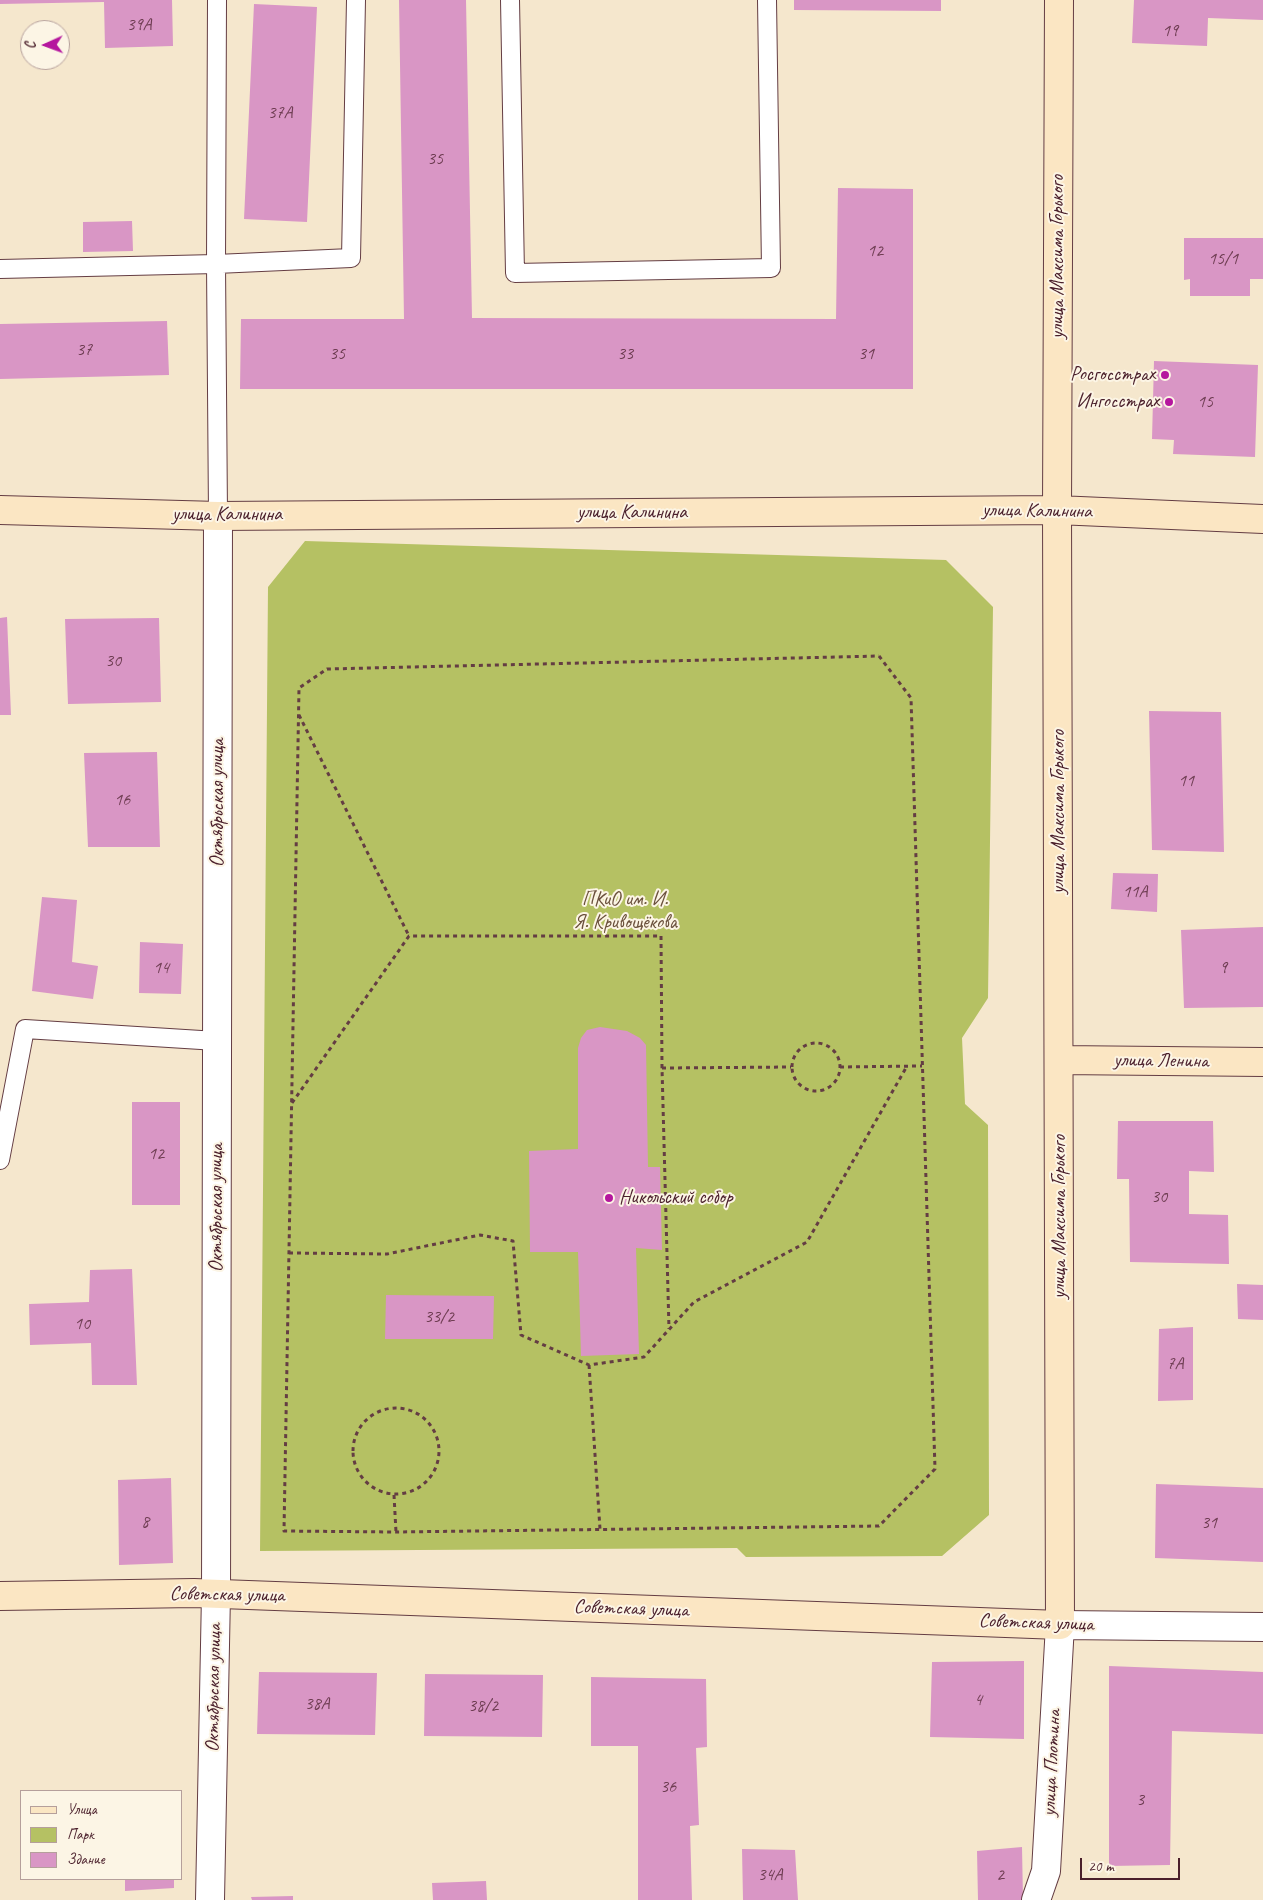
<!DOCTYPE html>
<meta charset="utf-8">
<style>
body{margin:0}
#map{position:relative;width:1263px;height:1900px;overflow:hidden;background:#f5e7cd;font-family:Caveat,sans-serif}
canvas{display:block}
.legend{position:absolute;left:20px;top:1790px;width:162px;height:90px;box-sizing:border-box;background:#fcf5e5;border:1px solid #b59f9b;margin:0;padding:6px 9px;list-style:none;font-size:15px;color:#4a1f2b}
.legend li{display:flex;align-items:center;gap:10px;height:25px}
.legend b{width:25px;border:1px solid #b59f9b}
.north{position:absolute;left:20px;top:20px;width:50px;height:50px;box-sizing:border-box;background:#fcf5e5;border:1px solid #b59f9b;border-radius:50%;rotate:268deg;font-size:14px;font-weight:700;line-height:20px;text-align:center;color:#4a1f2b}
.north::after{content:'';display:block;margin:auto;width:18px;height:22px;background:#b5179e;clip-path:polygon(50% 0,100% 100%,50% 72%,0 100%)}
.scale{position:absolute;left:1080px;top:1858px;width:100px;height:22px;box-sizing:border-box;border:2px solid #4a1f2b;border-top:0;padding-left:6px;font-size:15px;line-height:18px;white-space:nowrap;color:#4a1f2b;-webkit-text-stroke:4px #fcf5e5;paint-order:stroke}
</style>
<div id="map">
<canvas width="1263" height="1900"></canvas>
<ul class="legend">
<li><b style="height:6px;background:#fbe6c3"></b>Улица</li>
<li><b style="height:14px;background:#b5c163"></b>Парк</li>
<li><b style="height:14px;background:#d996c5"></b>Здание</li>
</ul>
<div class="north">С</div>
<div class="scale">20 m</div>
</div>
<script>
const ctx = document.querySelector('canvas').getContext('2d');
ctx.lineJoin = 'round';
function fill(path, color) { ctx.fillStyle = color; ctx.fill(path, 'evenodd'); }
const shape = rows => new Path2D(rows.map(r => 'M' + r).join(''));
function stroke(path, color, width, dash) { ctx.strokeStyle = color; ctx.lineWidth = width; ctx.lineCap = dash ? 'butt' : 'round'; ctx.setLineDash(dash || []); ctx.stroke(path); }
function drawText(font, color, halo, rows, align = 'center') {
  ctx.font = font + ' Caveat,sans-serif'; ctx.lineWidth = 4; ctx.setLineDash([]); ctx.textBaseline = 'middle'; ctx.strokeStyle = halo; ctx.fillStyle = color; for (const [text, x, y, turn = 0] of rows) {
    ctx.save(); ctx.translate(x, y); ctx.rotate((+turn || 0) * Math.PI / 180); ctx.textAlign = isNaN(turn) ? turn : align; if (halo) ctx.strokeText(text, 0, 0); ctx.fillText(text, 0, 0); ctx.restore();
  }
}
fill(shape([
 [305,541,946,560,993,607,988,998,962,1038,965,1104,988,1125,989,1515,942,1556,746,1557,737,1548,260,1551,268,587]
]), '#b5c163');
fill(shape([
 [0,0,172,0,173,46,105,48,104,2,0,4],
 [399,0,466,0,472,318,836,319,838,188,913,189,913,389,240,389,241,319,404,319],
 [794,0,941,0,941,11,794,10],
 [1134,0,1263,0,1263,20,1208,18,1207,46,1132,43],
 [254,4,317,7,307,222,244,219],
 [132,221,133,251,83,252,83,222],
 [1184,238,1263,238,1263,279,1250,279,1250,296,1190,296,1190,279,1184,280],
 [167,321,169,375,0,379,0,324],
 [1154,361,1258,365,1255,457,1173,454,1174,440,1152,439],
 [7,617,11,715,0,715,0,618],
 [159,618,161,702,68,704,65,619],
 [1149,711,1221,712,1224,852,1152,850],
 [157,752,160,847,88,847,84,753],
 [1113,873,1158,874,1157,912,1111,909],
 [42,897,77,900,72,962,98,966,93,999,32,991],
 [1263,927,1263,1007,1184,1008,1181,930],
 [140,942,183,944,181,994,139,993],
 [600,1027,627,1031,640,1038,646,1045,648,1167,660,1167,662,1250,636,1248,639,1354,581,1356,578,1252,530,1252,529,1151,578,1149,578,1048,581,1038,587,1030],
 [132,1102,180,1102,180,1205,132,1205],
 [1118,1121,1213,1121,1214,1172,1189,1171,1189,1214,1228,1215,1229,1264,1130,1262,1129,1179,1117,1179],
 [132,1269,137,1385,92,1385,91,1343,30,1345,29,1304,89,1302,90,1270],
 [1237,1284,1263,1285,1263,1320,1238,1319],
 [386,1295,494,1296,493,1339,385,1339],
 [1193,1327,1193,1400,1158,1401,1159,1329],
 [171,1478,173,1563,119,1565,118,1480],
 [1156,1484,1263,1488,1263,1562,1155,1558],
 [1024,1661,1024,1739,930,1737,932,1662],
 [1109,1666,1263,1672,1263,1734,1172,1731,1170,1865,1109,1866],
 [259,1672,377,1673,375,1735,257,1734],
 [425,1674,543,1675,542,1737,424,1736],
 [591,1677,706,1679,707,1747,696,1748,699,1825,690,1826,692,1900,638,1900,638,1746,591,1746],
 [1022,1847,1023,1900,978,1900,977,1851],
 [742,1849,795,1850,798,1900,743,1900],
 [125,1879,174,1879,174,1888,125,1891],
 [486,1881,487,1900,433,1900,432,1883],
 [293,1896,293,1900,252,1900,251,1897]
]), '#d996c5');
const lane = shape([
 [510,0,515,273,771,268,767,0],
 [0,269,216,264,217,0],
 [218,516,216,264,351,258,356,0],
 [0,1160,25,1029,217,1041]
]);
const street = shape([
 [210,1900,216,1594,218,516],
 [1036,1900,1046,1871,1060,1625,1263,1627]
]);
const secondary = shape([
 [0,510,218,516,1057,510,1263,519],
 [1060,1060,1263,1062],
 [0,1596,194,1593,1060,1625,1057,510,1059,0]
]);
stroke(lane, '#643d43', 20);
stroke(street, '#643d43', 30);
stroke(secondary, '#643d43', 30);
stroke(shape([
 [879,656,911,698,935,1469,879,1526,396,1532,284,1531,299,688,327,669,879,656],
 [299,715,409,936],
 '792 1067a24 24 0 1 1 48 0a24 24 0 1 1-48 0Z',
 [840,1067,922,1066],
 [662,1068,791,1067],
 [292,1103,409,936,661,936,662,1068,669,1329],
 [289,1253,387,1254,480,1235,513,1241,521,1335,589,1365,644,1357,694,1302,807,1242,907,1066],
 [589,1365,600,1529],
 '353 1451a43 43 0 1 1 86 0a43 43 0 1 1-86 0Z',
 [394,1495,396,1532]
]), '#643d43', 3, [4, 4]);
stroke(lane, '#fff', 18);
stroke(street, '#fff', 28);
stroke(secondary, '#fbe6c3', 28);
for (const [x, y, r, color] of [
 [1165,375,5,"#b5179e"],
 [1169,402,5,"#b5179e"],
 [609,1198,5,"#b5179e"]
]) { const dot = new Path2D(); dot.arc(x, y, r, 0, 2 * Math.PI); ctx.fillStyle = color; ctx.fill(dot); stroke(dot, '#fcf5e5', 2); }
drawText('18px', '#6e3d52', null, [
 ["39А",139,25],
 ["19",1170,31],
 ["37А",280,113],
 ["35",435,159],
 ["12",875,251],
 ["15/1",1223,259],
 ["37",84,350],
 ["35",337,354],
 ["33",625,354],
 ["31",866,354],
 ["15",1205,402],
 ["30",113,661],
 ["11",1186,781],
 ["16",122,800],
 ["11А",1135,892],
 ["14",161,968],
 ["9",1223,968],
 ["12",156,1154],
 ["30",1159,1197],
 ["33/2",439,1317],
 ["10",82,1324],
 ["7А",1175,1364],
 ["8",145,1522],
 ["31",1209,1523],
 ["4",978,1700],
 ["38А",317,1704],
 ["38/2",483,1706],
 ["36",668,1787],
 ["3",1140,1800],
 ["34А",770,1875],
 ["2",1000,1875]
]);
drawText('20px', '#4a1f2b', '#fcf5e5', [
 ["улица Максима Горького",1058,257,-90],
 ["улица Калинина",1037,511,1],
 ["улица Калинина",632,513],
 ["улица Калинина",227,515],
 ["Октябрьская улица",218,803,-90],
 ["улица Максима Горького",1059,812,-90],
 ["улица Ленина",1161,1061,1],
 ["Октябрьская улица",217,1208,-90],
 ["улица Максима Горького",1060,1217,-90],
 ["Советская улица",227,1595,1],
 ["Советская улица",631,1609,2],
 ["Советская улица",1036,1623,2],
 ["Октябрьская улица",214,1688,-89],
 ["улица Плотина",1052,1763,-87]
]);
drawText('20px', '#4a1f2b', '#fcf5e5', [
 ["Росгосстрах",1155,375],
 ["Ингосстрах",1159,402],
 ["Никольский собор",619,1198,"left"]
], 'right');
drawText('20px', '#6a503c', '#fcf5e5', [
 ["ПКиО им. И.",625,900],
 ["Я. Кривощёкова",625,923]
]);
</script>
